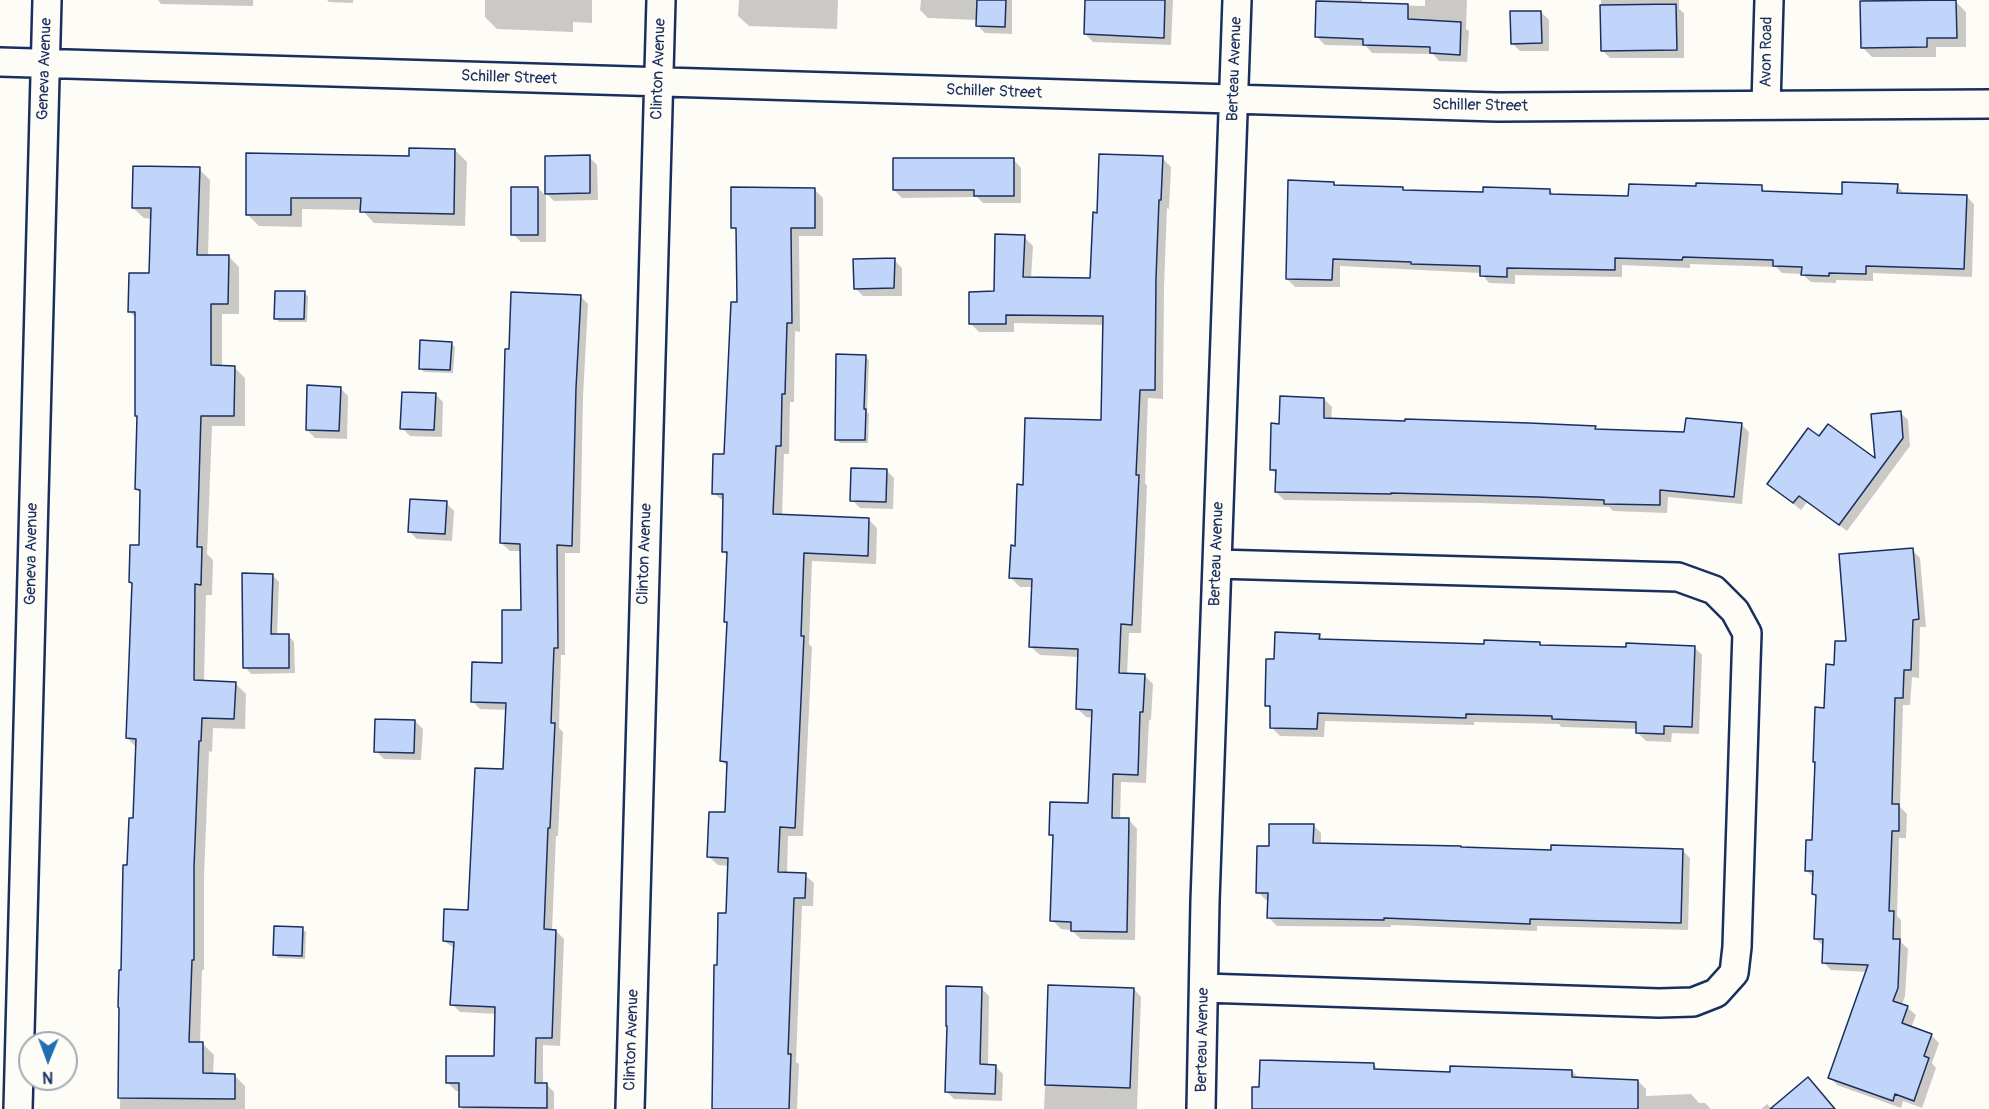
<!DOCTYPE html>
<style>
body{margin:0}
#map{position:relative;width:1989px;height:1109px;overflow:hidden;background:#fdfcf7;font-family:Pangolin,sans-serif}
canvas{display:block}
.north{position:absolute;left:18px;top:1031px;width:60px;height:60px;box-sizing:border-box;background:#fdfcf7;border:2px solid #a3aaba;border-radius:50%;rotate:181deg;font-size:16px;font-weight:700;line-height:24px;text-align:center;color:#1b2f5e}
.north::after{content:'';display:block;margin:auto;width:21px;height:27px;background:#1f6fb2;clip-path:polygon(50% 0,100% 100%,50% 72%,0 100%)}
</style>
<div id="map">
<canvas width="1989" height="1109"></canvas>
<div class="north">N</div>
</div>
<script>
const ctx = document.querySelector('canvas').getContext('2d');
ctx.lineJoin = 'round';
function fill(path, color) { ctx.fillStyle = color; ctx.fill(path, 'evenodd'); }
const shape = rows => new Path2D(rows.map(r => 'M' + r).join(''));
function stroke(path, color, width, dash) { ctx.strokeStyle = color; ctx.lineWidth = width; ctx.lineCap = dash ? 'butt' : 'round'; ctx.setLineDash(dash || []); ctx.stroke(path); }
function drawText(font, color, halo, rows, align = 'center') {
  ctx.font = font + ' Pangolin,sans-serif'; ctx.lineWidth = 6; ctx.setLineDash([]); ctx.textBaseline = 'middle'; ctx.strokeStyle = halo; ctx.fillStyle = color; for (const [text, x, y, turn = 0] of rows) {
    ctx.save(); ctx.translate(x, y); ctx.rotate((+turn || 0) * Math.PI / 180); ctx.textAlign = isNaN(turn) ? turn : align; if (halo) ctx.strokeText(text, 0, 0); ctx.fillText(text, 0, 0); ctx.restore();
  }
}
fill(shape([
 [158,0,253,0,253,6,161,4],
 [327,0,353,0,353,3,329,2],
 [485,0,592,0,592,23,573,22,573,32,497,29,485,17],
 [739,0,838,0,837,29,749,26,738,16],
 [921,0,1012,0,1012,34,985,33,977,25,978,20,928,18,920,10],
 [1086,0,1173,0,1171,45,1093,42,1085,34],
 [1318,0,1362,0,1362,4,1425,6,1425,0,1467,0,1466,29,1469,31,1467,62,1439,61,1433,54,1372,53,1366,46,1325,45,1317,37],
 [1601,0,1679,0,1679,9,1684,13,1684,58,1610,58,1602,50],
 [1862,0,1945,0,1945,2,1956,2,1966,12,1966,47,1936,47,1936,57,1872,57,1862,47],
 [1541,12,1549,20,1549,51,1520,51,1512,43],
 [455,150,467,162,465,226,374,223,362,210,302,209,302,227,259,226,247,214,247,154,410,158],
 [589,157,597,165,598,200,554,201,546,193],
 [1162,158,1171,167,1169,209,1167,208,1164,288,1163,399,1148,398,1145,483,1147,486,1141,633,1129,633,1127,675,1144,675,1153,684,1151,720,1149,720,1146,783,1121,782,1120,820,1129,820,1137,829,1135,940,1081,939,1071,930,1061,929,1052,920,1054,838,1051,834,1089,804,1093,718,1086,717,1077,708,1079,657,1040,655,1031,647,1033,587,1020,587,1011,578,1025,486,1103,422,1104,325,1014,323,1014,332,979,332,970,323,995,293,1024,237,1033,246,1031,278,1091,279,1099,214],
 [1014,160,1021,168,1021,203,983,203,977,197,902,198,894,190],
 [199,169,210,180,208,256,228,256,239,267,239,314,222,314,222,367,234,367,245,378,245,426,212,426,207,554,213,560,212,595,206,595,204,682,235,683,246,694,245,729,213,728,212,752,209,751,204,878,204,970,202,970,200,1044,203,1044,214,1055,213,1075,234,1075,245,1086,245,1109,120,1109,122,972,128,866,134,819,137,748,127,738,134,585,130,582,141,547,142,494,137,489,139,418,136,416,136,318,130,312,150,274,152,219,144,218,133,208],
 [1334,183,1337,186,1402,188,1406,192,1484,194,1550,190,1555,195,1630,197,1761,187,1768,193,1843,196,1897,185,1905,195,1966,196,1974,204,1972,277,1873,273,1873,281,1836,280,1836,283,1811,282,1802,274,1782,273,1776,267,1690,264,1690,268,1622,265,1622,277,1515,275,1515,284,1489,283,1481,273,1340,266,1340,287,1295,287,1287,279],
 [538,188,546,196,546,242,521,242,513,234],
 [814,189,823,198,823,236,799,236,800,332,795,331,794,402,790,402,789,454,784,454,782,516,868,519,877,528,876,564,812,561,809,644,812,647,803,836,788,836,787,874,805,875,814,883,813,906,802,906,796,1062,799,1064,797,1109,713,1109,718,966,728,915,729,866,718,865,709,857,726,814,728,767,722,761,728,624,726,621,728,556,723,551,725,502,713,493,726,456,739,303,738,232,733,227],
 [894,260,902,268,902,296,863,296,855,288],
 [304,293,308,296,307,322,279,322,276,318],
 [580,296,588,304,583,397,580,553,565,553,565,655,561,655,559,728,563,732,558,836,556,836,552,931,556,931,564,939,560,1046,543,1045,543,1084,546,1084,554,1092,554,1109,463,1109,461,1107,461,1091,456,1091,447,1082,495,1058,497,1014,460,1012,452,1004,455,949,444,941,470,911,505,770,507,710,480,709,472,701,504,664,523,612,522,551,510,551,501,543,511,350],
 [451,343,455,347,453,373,424,372,420,368],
 [865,357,869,360,867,412,869,414,868,443,840,443,837,439],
 [340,388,348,396,347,439,315,438,307,430],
 [435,394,443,402,442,437,410,436,402,428],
 [1324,399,1332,407,1331,420,1595,427,1598,431,1686,434,1741,424,1749,432,1742,504,1668,497,1667,513,1613,511,1609,507,1479,503,1284,500,1276,492,1277,475,1271,469,1280,425],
 [1901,413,1908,420,1910,446,1847,531,1807,502,1801,510,1769,484,1820,439,1877,461],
 [886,470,894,478,893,509,860,508,852,500],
 [446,503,454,511,452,541,417,539,409,531],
 [1912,550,1920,558,1926,627,1920,627,1919,678,1912,677,1910,705,1903,705,1900,807,1907,814,1906,838,1899,838,1897,916,1901,920,1901,942,1908,949,1905,996,1902,1005,1908,1008,1916,1015,1911,1028,1931,1035,1939,1043,1932,1063,1936,1068,1922,1108,1903,1101,1901,1108,1837,1085,1830,1077,1868,972,1831,970,1823,962,1824,947,1816,939,1818,898,1814,894,1814,878,1806,870,1814,841,1826,709,1836,666,1848,643],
 [273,576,279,582,277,635,288,635,294,642,295,673,251,674,245,667],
 [1319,635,1325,641,1486,645,1540,643,1543,646,1628,649,1694,647,1702,655,1699,734,1672,733,1671,742,1646,741,1638,733,1638,729,1561,727,1559,724,1474,722,1474,725,1325,721,1324,737,1280,736,1272,728,1272,711,1267,705,1276,661],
 [415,721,423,729,421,760,384,759,376,751],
 [1313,825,1321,833,1321,844,1553,852,1682,850,1690,858,1688,930,1537,926,1537,931,1391,925,1391,927,1277,926,1269,918,1269,900,1266,900,1258,892,1270,848],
 [302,929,306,932,305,959,278,958,275,955],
 [1050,986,1134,989,1141,997,1137,1109,1044,1109],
 [981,988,989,996,988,1066,995,1066,1003,1074,1002,1101,954,1099,946,1091],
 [1373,1064,1380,1071,1451,1073,1572,1071,1580,1079,1638,1081,1646,1089,1646,1096,1691,1094,1699,1103,1705,1103,1711,1109,1253,1109],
 [1767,1104,1772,1109,1835,1109,1761,1109]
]), '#0003');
const building = shape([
 [977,0,1006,0,1005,27,976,26,977,0],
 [1085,0,1165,0,1164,38,1084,34,1085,0],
 [1956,0,1957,38,1927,38,1927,47,1861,48,1860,1,1956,0],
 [1316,1,1408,4,1408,19,1461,22,1460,55,1430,53,1430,47,1363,45,1363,39,1315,37,1316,1],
 [1676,4,1677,50,1601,51,1600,5,1676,4],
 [1510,11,1541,11,1542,43,1511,44,1510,11],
 [409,148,455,149,454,214,360,212,361,198,291,198,291,215,246,215,246,153,409,156,409,148],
 [1099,154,1163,156,1161,200,1159,200,1156,278,1155,390,1140,390,1136,475,1139,475,1132,625,1121,624,1119,673,1145,674,1143,712,1140,712,1138,775,1113,774,1112,818,1129,818,1127,932,1071,931,1071,922,1050,921,1053,835,1049,835,1050,802,1088,803,1092,710,1076,709,1078,649,1029,647,1032,579,1009,578,1011,545,1015,546,1017,484,1023,485,1025,418,1101,420,1103,316,1006,315,1006,324,969,324,969,292,994,291,995,234,1025,235,1023,277,1090,278,1093,212,1097,213,1099,154],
 [590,155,590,193,545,194,545,156,590,155],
 [893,158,1014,158,1014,196,974,196,974,190,893,190,893,158],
 [133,166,200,167,197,255,229,255,228,304,211,304,211,365,235,366,234,416,201,416,197,547,202,547,201,585,195,584,194,680,236,682,234,719,202,718,201,741,199,741,194,867,194,960,192,960,189,1042,203,1042,203,1073,235,1074,235,1099,118,1098,119,1008,118,1007,119,970,121,970,123,865,127,865,129,818,133,818,136,739,126,738,132,583,129,582,130,545,139,545,140,490,135,489,137,416,135,416,135,312,128,312,129,273,149,273,151,208,132,208,133,166],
 [1288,180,1334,182,1334,185,1403,187,1403,190,1483,192,1483,187,1550,189,1550,194,1628,196,1629,184,1696,186,1696,183,1762,185,1762,191,1842,194,1842,182,1898,184,1897,193,1967,195,1964,269,1866,266,1866,274,1829,273,1829,276,1801,275,1802,267,1773,266,1773,260,1683,257,1682,260,1615,258,1615,270,1507,268,1507,277,1480,276,1480,266,1411,264,1411,262,1333,259,1332,280,1286,279,1288,180],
 [511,187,538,187,538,235,511,235,511,187],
 [731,187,815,188,815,228,791,228,792,323,787,323,785,394,782,394,781,446,776,446,773,514,869,518,868,556,804,553,801,636,804,636,795,828,780,827,778,872,806,873,805,898,794,898,788,1054,791,1054,789,1109,712,1109,714,965,717,965,718,913,726,913,728,858,707,857,709,812,725,812,727,762,720,761,727,622,724,622,727,552,722,552,723,494,712,494,713,454,724,454,731,302,737,302,736,228,731,228,731,187],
 [895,258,894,288,854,289,853,259,895,258],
 [275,291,305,291,304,319,274,319,275,291],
 [511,292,581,295,576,388,572,546,557,545,558,648,554,648,551,723,555,723,550,828,548,828,544,929,556,930,552,1038,536,1038,535,1083,547,1083,547,1108,459,1107,459,1083,446,1083,446,1056,494,1056,495,1007,450,1005,454,942,443,941,444,909,468,910,475,768,503,769,506,703,471,702,472,662,502,663,502,610,521,610,520,544,500,543,505,349,509,349,511,292],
 [420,340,452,342,450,370,419,369,420,340],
 [836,354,866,355,864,409,866,409,865,440,835,440,836,354],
 [307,385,341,387,339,431,306,430,307,385],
 [402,392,436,393,434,430,400,429,402,392],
 [1280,396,1324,398,1324,418,1405,421,1405,419,1529,423,1596,426,1595,429,1684,432,1686,418,1742,423,1734,497,1660,490,1660,505,1604,504,1604,500,1538,497,1391,493,1391,494,1275,492,1276,470,1270,470,1271,423,1279,424,1280,396],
 [1901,411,1903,438,1839,525,1799,496,1793,503,1767,484,1808,428,1819,436,1828,424,1875,458,1871,414,1901,411],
 [851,468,887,469,886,502,850,501,851,468],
 [410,499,447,501,445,534,408,532,410,499],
 [1913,548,1919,619,1913,620,1911,670,1904,670,1903,698,1895,698,1892,804,1899,804,1899,831,1892,831,1889,911,1894,911,1893,939,1900,939,1898,988,1893,1001,1908,1006,1902,1023,1932,1034,1924,1056,1929,1058,1914,1101,1895,1094,1893,1101,1828,1078,1868,965,1822,963,1823,939,1814,939,1816,895,1812,894,1813,871,1805,871,1806,840,1812,840,1815,762,1813,762,1815,707,1824,708,1826,664,1834,665,1835,641,1846,641,1839,554,1913,548],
 [242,573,273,574,271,634,289,634,289,668,243,668,242,573],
 [1275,632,1320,634,1319,639,1484,644,1484,640,1540,642,1540,645,1626,647,1626,643,1695,646,1692,727,1664,726,1664,734,1636,733,1636,722,1552,719,1552,716,1466,714,1466,718,1318,713,1317,729,1270,728,1270,706,1265,706,1266,659,1274,659,1275,632],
 [375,719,415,720,414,753,374,752,375,719],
 [1269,824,1314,824,1313,843,1461,846,1461,847,1551,850,1551,845,1683,849,1681,923,1530,919,1530,924,1384,918,1384,920,1267,918,1268,893,1256,893,1257,846,1269,846,1269,824],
 [274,926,303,927,302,956,273,955,274,926],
 [1048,985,1134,988,1130,1088,1045,1085,1048,985],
 [946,986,982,987,980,1064,996,1065,995,1094,945,1092,947,1026,946,1026,946,986],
 [1260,1060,1374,1063,1374,1069,1450,1072,1450,1066,1572,1070,1572,1077,1638,1080,1638,1109,1252,1109,1252,1087,1259,1087,1260,1060],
 [1808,1077,1835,1109,1770,1109,1808,1077]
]);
fill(building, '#c1d4f9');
stroke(building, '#1b2f5e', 1.5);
const minor = shape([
 [0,62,1497,107,1989,104],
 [1766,105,1769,0],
 [1204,988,1659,1003,1693,1002,1716,993,1734,973,1737,947,1746,662,1747,633,1735,611,1714,590,1678,577,1217,564],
 [18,1109,47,0],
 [630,1109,661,0],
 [1201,1109,1205,901,1237,0]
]);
stroke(minor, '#1b2f5e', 32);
stroke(minor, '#fdfcf7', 27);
drawText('16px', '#1b2f5e', '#fdfcf7', [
 ["Avon Road",1767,52,-89],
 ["Geneva Avenue",45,69,-88],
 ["Clinton Avenue",659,69,-88],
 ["Berteau Avenue",1235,69,-88],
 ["Schiller Street",509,78,2],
 ["Schiller Street",994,92,2],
 ["Schiller Street",1480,106,1],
 ["Geneva Avenue",32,554,-89],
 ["Clinton Avenue",645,554,-88],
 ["Berteau Avenue",1217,554,-88],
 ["Clinton Avenue",632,1040,-88],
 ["Berteau Avenue",1203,1040,-89]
]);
</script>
